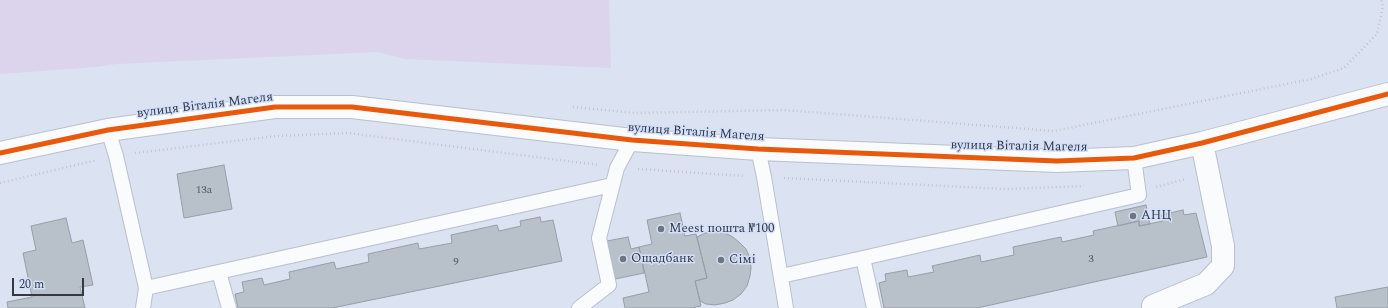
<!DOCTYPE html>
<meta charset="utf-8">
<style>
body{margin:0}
#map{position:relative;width:1388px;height:308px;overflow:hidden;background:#dbe2f1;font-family:Spectral,serif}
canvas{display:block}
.scale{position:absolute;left:12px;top:278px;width:72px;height:18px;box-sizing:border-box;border:2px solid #343943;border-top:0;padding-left:5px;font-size:12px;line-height:14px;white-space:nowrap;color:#343943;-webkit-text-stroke:3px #d2dffa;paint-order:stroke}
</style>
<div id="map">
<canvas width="1388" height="308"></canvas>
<div class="scale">20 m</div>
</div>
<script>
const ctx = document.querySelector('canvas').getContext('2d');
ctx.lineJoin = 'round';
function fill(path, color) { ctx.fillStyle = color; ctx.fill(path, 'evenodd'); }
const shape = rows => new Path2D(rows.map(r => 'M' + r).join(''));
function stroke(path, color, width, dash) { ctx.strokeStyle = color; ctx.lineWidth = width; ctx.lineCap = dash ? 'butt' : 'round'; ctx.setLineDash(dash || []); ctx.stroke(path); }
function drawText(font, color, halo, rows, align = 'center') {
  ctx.font = font + ' Spectral,serif'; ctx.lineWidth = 3; ctx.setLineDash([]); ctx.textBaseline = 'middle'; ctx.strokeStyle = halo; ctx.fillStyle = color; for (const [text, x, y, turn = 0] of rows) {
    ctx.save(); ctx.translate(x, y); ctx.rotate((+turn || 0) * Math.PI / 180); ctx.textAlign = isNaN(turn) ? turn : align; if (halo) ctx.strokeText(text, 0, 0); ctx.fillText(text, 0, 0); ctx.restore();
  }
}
fill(shape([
 [0,0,609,0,611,68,405,59,378,52,116,64,96,67,0,74]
]), '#dcd3ed');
const building = shape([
 [224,165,232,209,184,218,177,174,224,165],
 [1146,205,1150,224,1139,226,1139,221,1118,226,1115,212,1146,205],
 [1183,210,1184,215,1196,213,1207,257,977,308,884,308,879,283,886,281,885,274,907,270,908,277,934,272,932,266,980,255,981,262,1014,255,1013,247,1061,237,1062,242,1094,235,1093,231,1139,221,1139,226,1163,221,1161,215,1183,210],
 [680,213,685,236,696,234,707,278,695,281,701,306,692,308,625,308,623,298,649,292,639,247,652,244,647,220,680,213],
 [540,217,541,222,553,220,562,261,332,308,238,308,235,294,244,292,242,282,262,278,264,285,290,279,289,272,334,262,336,269,369,262,368,254,418,243,419,249,452,243,451,235,497,225,499,231,521,226,520,221,540,217],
 [66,218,72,243,83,240,93,285,80,287,85,308,8,308,7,302,32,297,23,253,36,250,31,226,66,218],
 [714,232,725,233,733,237,740,243,746,249,750,258,751,268,750,276,747,286,741,294,733,300,725,303,715,305,706,304,700,301,695,281,707,278,697,237,705,233,714,232],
 [628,237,631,249,639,247,644,273,615,279,607,241,628,237],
 [1388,287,1388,308,1337,308,1335,297,1388,287]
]);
fill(building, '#b8c0ca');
stroke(building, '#969ea8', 1);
const lane = shape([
 [108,130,116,156,146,288,143,308],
 [758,149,764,177,786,308],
 [863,258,1139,195,1134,158],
 [219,272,229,308],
 [781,276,863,258,874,308],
 [146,288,612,185],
 [579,308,609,285,599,238,617,168,632,140]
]);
const street = shape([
 [0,153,108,130,275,107,352,107,632,140,758,149,1057,161,1134,158,1202,143,1388,94],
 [1154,308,1153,306,1206,284,1223,266,1223,246,1202,143]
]);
stroke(lane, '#babfcb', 16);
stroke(street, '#babfcb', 24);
stroke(shape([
 [573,107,635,113,784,110,1054,131,1311,79,1344,68,1377,34,1383,6,1381,0],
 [135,153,277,136,348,133,599,165],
 [638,169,745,176],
 [784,178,1006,189,1084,186],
 [0,183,97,160],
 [1156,187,1186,179]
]), '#c3c5cb', 2.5, [1, 3]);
stroke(lane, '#fafbfd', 14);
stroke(street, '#fafbfd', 22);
stroke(shape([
 [0,153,108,130,275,107,352,107,632,140,758,149,1057,161,1134,158,1202,143,1388,94]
]), '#e8590c', 5);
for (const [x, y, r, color] of [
 [1133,216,4,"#6e7480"],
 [661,229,4,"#6e7480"],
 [623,259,4,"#6e7480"],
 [721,260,4,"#6e7480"]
]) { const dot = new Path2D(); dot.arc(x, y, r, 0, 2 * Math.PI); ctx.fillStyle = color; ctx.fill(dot); stroke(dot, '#d2dffa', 1.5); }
drawText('11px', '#555b65', null, [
 ["13а",204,191],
 ["3",1091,260],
 ["9",456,263]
]);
drawText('13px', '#343943', '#d2dffa', [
 ["вулиця Віталія Магеля",205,106,-7],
 ["вулиця Віталія Магеля",696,133,4],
 ["вулиця Віталія Магеля",1019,147,1]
]);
drawText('13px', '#343943', '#d2dffa', [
 ["АНЦ",1141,216],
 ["Meest пошта №100",669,229],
 ["Ощадбанк",631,259],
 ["Сімі",729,260]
], 'left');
</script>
